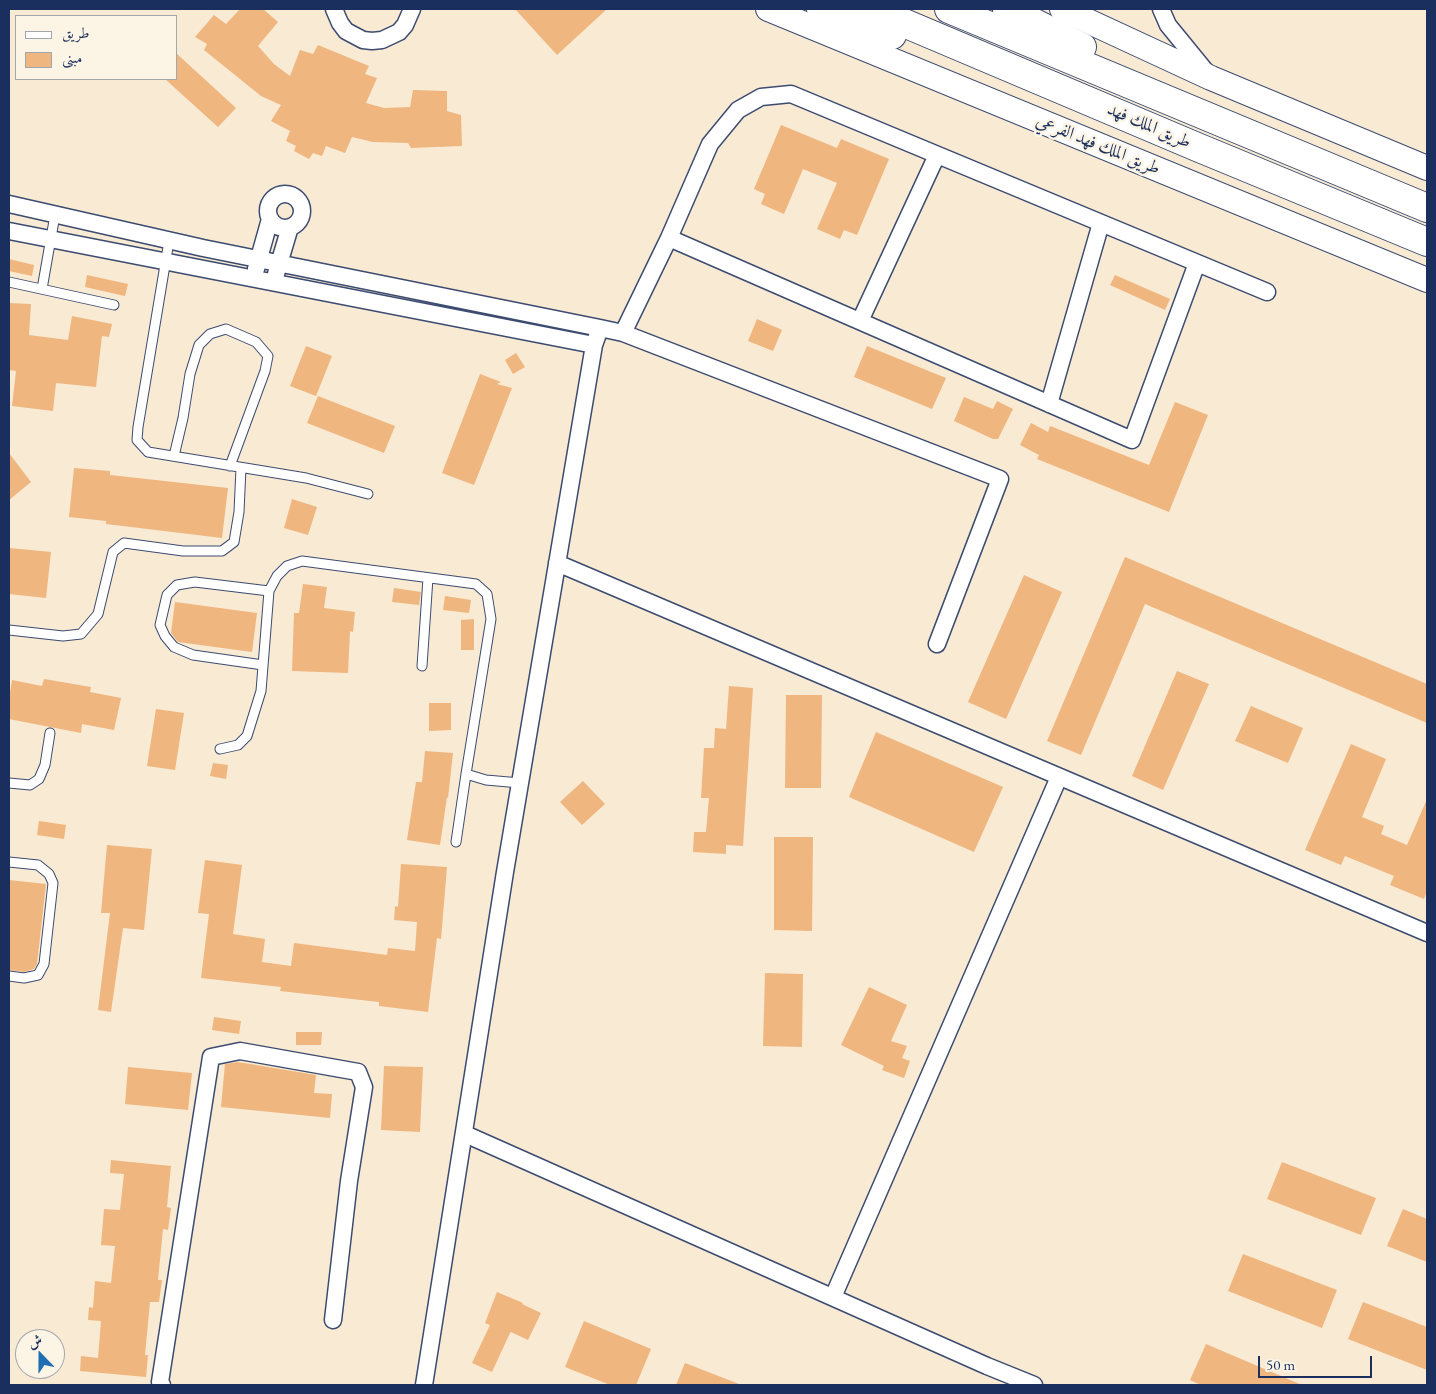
<!DOCTYPE html>
<meta charset="utf-8">
<style>
body{margin:0}
#map{position:relative;width:1436px;height:1394px;overflow:hidden;background:#f8ead3;font-family:"EB Garamond",Amiri,serif}
canvas{display:block}
.frame{position:absolute;inset:0;border:10px solid #1b2f5e;pointer-events:none}
.legend{position:absolute;left:15px;top:15px;width:162px;height:65px;box-sizing:border-box;background:#fcf5e5;border:1px solid #a2a6af;margin:0;padding:6px 9px;list-style:none;font-size:15px;color:#1b2f5e}
.legend li{display:flex;align-items:center;gap:10px;height:25px}
.legend b{width:25px;border:1px solid #a2a6af}
.north{position:absolute;left:15px;top:1329px;width:50px;height:50px;box-sizing:border-box;background:#fcf5e5;border:1px solid #a2a6af;border-radius:50%;rotate:338deg;font-size:14px;font-weight:700;line-height:20px;text-align:center;color:#1b2f5e}
.north::after{content:'';display:block;margin:auto;width:18px;height:22px;background:#1f6fb2;clip-path:polygon(50% 0,100% 100%,50% 72%,0 100%)}
.scale{position:absolute;left:1258px;top:1356px;width:114px;height:22px;box-sizing:border-box;border:2px solid #1b2f5e;border-top:0;padding-left:6px;font-size:15px;line-height:18px;white-space:nowrap;color:#1b2f5e;-webkit-text-stroke:4px #fcf5e5;paint-order:stroke}
</style>
<div id="map">
<canvas width="1436" height="1394"></canvas>
<div class="frame"></div>
<ul class="legend">
<li><b style="height:6px;background:#fff"></b>طريق</li>
<li><b style="height:14px;background:#efb67f"></b>مبنى</li>
</ul>
<div class="north">ش</div>
<div class="scale">50 m</div>
</div>
<script>
const ctx = document.querySelector('canvas').getContext('2d');
ctx.lineJoin = 'round';
function fill(path, color) { ctx.fillStyle = color; ctx.fill(path, 'evenodd'); }
const shape = rows => new Path2D(rows.map(r => 'M' + r).join(''));
function stroke(path, color, width, dash) { ctx.strokeStyle = color; ctx.lineWidth = width; ctx.lineCap = dash ? 'butt' : 'round'; ctx.setLineDash(dash || []); ctx.stroke(path); }
function drawText(font, color, halo, rows, align = 'center') {
  ctx.font = font + ' "EB Garamond",Amiri,serif'; ctx.lineWidth = 5; ctx.setLineDash([]); ctx.textBaseline = 'middle'; ctx.strokeStyle = halo; ctx.fillStyle = color; for (const [text, x, y, turn = 0] of rows) {
    ctx.save(); ctx.translate(x, y); ctx.rotate((+turn || 0) * Math.PI / 180); ctx.textAlign = isNaN(turn) ? turn : align; if (halo) ctx.strokeText(text, 0, 0); ctx.fillText(text, 0, 0); ctx.restore();
  }
}
fill(shape([
 [240,9,263,9,278,22,258,46,274,64,290,76,300,50,313,54,318,45,369,66,365,74,377,78,366,103,384,108,410,107,413,90,447,91,447,111,461,115,462,146,411,148,408,143,373,142,352,137,345,153,326,146,322,156,313,153,309,159,294,151,296,146,286,141,290,131,271,121,281,105,261,96,204,50,207,44,195,37,214,15,226,24],
 [515,9,607,9,557,55],
 [176,53,236,108,218,127,165,79,176,79],
 [781,125,837,148,841,139,889,159,857,235,844,230,840,239,817,229,837,183,803,169,784,214,761,204,765,194,754,189],
 [9,259,34,265,32,276,9,271],
 [87,275,128,284,125,296,85,287],
 [1115,275,1170,299,1165,310,1110,285],
 [9,303,31,304,29,335,68,340,72,316,112,324,109,337,102,336,96,387,56,383,53,411,12,406,16,371,9,370],
 [757,319,782,330,773,351,748,341],
 [306,346,332,356,316,396,290,386],
 [867,346,946,378,932,409,854,377],
 [516,353,525,367,513,374,505,360],
 [480,374,501,382,497,384,512,388,474,485,442,473],
 [318,396,395,426,384,453,307,423],
 [964,397,993,409,997,401,1013,409,998,439,993,439,954,421],
 [1175,402,1208,415,1169,512,1037,459,1039,455,1020,445,1031,423,1048,432,1050,426,1149,465],
 [9,453,31,482,9,500],
 [74,468,110,471,110,475,228,488,222,538,106,524,106,521,69,517],
 [292,499,317,507,308,535,284,528],
 [10,548,51,552,46,598,9,594],
 [1125,557,1427,684,1427,723,1145,604,1081,755,1047,741],
 [1024,575,1062,592,1006,719,968,702],
 [303,584,327,587,324,608,355,612,353,632,350,631,348,673,292,671,294,613,299,613],
 [394,588,421,592,419,605,392,602],
 [445,596,471,600,469,613,443,610],
 [175,602,257,613,252,652,178,642,171,633],
 [474,619,474,650,461,650,461,620],
 [1177,671,1209,684,1163,790,1132,776],
 [44,679,91,687,90,692,121,698,114,730,82,724,81,733,9,719,9,698,12,680,42,686],
 [729,686,753,688,743,846,726,845,726,854,693,852,694,832,706,832,709,798,701,798,704,748,714,748,715,728,726,729],
 [786,695,822,695,821,788,785,788],
 [429,703,451,703,451,730,429,731],
 [1251,706,1303,728,1288,763,1235,741],
 [156,709,184,713,175,770,147,766],
 [876,732,1003,787,974,852,849,797],
 [1351,744,1386,759,1362,817,1384,826,1381,834,1407,845,1427,799,1427,891,1424,899,1390,885,1394,876,1345,856,1341,865,1305,850],
 [425,751,453,753,448,798,447,797,440,845,407,840,416,782,422,782],
 [213,763,228,765,226,779,210,776],
 [583,781,605,804,582,825,560,802],
 [39,821,66,825,64,839,37,835],
 [774,837,813,837,812,931,774,930],
 [107,845,152,849,144,930,123,928,111,1012,98,1010,110,913,101,913],
 [205,860,242,865,233,934,265,939,262,962,291,966,294,943,387,955,388,948,415,951,417,922,394,920,395,906,398,907,401,864,447,867,441,939,437,938,428,1012,379,1006,379,1002,280,991,281,987,201,978,209,914,198,913],
 [9,880,46,884,37,964,34,969,24,972,9,970],
 [765,973,803,974,802,1047,763,1046],
 [869,987,907,1005,891,1041,907,1046,902,1058,910,1061,904,1078,882,1070,884,1066,841,1045],
 [214,1017,241,1021,239,1034,212,1030],
 [296,1032,322,1032,321,1045,296,1045],
 [238,1062,316,1075,314,1093,332,1094,330,1118,221,1107,225,1064],
 [384,1066,423,1067,420,1132,381,1130],
 [128,1067,192,1073,188,1110,125,1104],
 [111,1160,171,1166,167,1207,171,1208,168,1230,163,1229,158,1280,162,1280,159,1302,150,1302,145,1355,148,1355,146,1377,80,1371,81,1356,98,1358,101,1321,88,1320,89,1307,93,1308,95,1281,111,1283,115,1246,101,1245,104,1209,120,1210,124,1174,110,1173],
 [1282,1162,1376,1198,1361,1235,1267,1199],
 [1403,1209,1427,1219,1427,1262,1387,1246],
 [1243,1254,1337,1290,1322,1328,1228,1291],
 [497,1292,523,1303,522,1304,541,1313,528,1340,511,1332,510,1333,492,1372,472,1363,490,1325,485,1323],
 [1363,1302,1427,1327,1427,1370,1348,1339],
 [584,1321,651,1349,636,1385,610,1385,565,1367],
 [1206,1344,1302,1385,1201,1385,1190,1380],
 [685,1363,739,1384,739,1385,676,1385]
]), '#efb67f');
const lane = shape([
 [169,241,138,427,137,440,148,452,306,478,368,494],
 [9,282,114,305],
 [42,289,55,215],
 [174,456,183,418,190,374,199,345,210,334,226,329,256,342,268,356,265,371,230,466],
 [9,630,63,636,81,634,98,614,113,552,124,543,183,551,222,551,234,542,239,512,241,468],
 [263,665,193,655,174,647,165,636,160,625,167,595,177,585,195,582,269,591],
 [422,666,428,578],
 [220,749,238,745,247,736,261,691,269,591,277,576,287,566,302,561,476,584,487,594,491,619,466,774,486,780,520,783],
 [9,783,30,785,39,779,45,765,50,733],
 [456,842,466,774],
 [9,862,38,865,49,874,53,883,44,964,38,975,24,978,9,976]
]);
const street = shape([
 [334,9,340,23,346,31,363,40,372,41,382,40,399,32,405,25,412,9],
 [1161,9,1168,25,1208,74],
 '268 211a17 17 0 1 1 34 0a17 17 0 1 1-34 0Z',
 [9,204,203,248,600,328],
 [9,231,594,345],
 [669,238,1132,440,1197,263],
 [256,269,270,219],
 [276,274,290,227],
 [860,321,937,155],
 [623,333,1000,479,937,644],
 [1049,404,1101,223],
 [557,563,1427,933],
 [465,1134,987,1366,1034,1385],
 [833,1297,1059,777],
 [162,1385,160,1382,211,1057,240,1051,358,1072,364,1087,349,1181,333,1320],
 [424,1385,505,872,594,345,600,328,623,333,669,238,710,144,738,110,761,97,791,94,1267,292]
]);
const secondary = shape([
 [768,9,1427,280],
 [1062,9,1211,78,1427,168]
]);
const highway = shape([
 [821,9,892,35],
 [871,9,1197,147,1427,242],
 [949,9,1427,208],
 [1007,9,1082,47]
]);
stroke(lane, '#3c4b70', 11);
stroke(street, '#3c4b70', 19);
stroke(secondary, '#3c4b70', 26);
stroke(highway, '#3c4b70', 30);
stroke(lane, '#fff', 9);
stroke(street, '#fff', 16);
stroke(secondary, '#fff', 24);
stroke(highway, '#fff', 28);
drawText('18px', '#1b2f5e', '#fcf5e5', [
 ["طريق الملك فهد",1149,126,23],
 ["طريق الملك فهد الفرعي",1098,145,22]
]);
</script>
